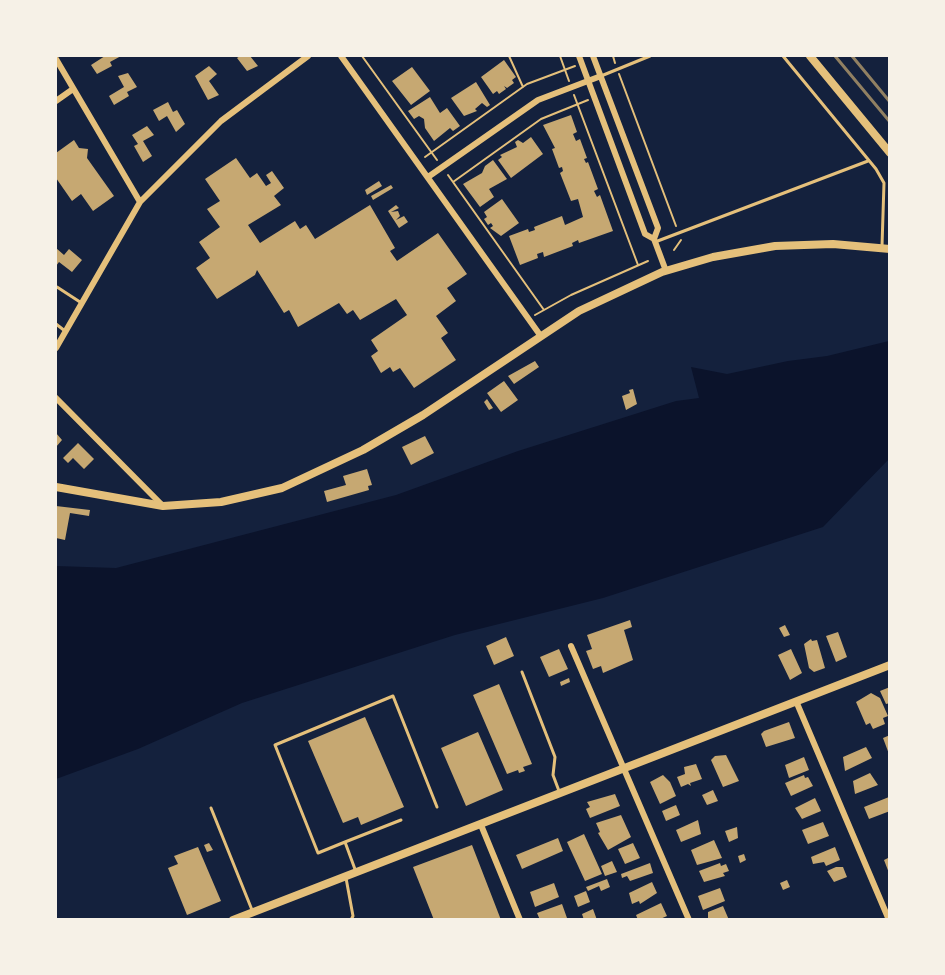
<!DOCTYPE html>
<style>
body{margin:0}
#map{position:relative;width:945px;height:975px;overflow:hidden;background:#14213d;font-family:"DejaVu Sans",sans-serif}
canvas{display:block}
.frame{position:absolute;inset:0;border:57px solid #f6f1e7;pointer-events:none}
</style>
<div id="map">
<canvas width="945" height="975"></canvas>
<div class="frame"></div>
</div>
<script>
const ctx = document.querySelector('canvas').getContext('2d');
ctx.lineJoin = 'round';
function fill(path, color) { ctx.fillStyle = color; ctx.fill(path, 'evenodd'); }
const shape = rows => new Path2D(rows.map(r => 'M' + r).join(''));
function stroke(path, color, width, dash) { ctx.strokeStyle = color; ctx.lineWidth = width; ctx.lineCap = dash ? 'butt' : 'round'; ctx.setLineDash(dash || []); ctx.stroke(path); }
fill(shape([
 [889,341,889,459,823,527,603,598,455,635,242,703,138,749,56,779,56,566,116,568,396,495,518,451,676,401,699,398,691,367,727,374,788,361,827,356]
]), '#0b132b');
fill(shape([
 [105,56,121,56,110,62,112,66,97,74,91,65],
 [240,56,250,56,258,66,247,71,237,58],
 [504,60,516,77,512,80,514,83,507,88,504,86,506,89,499,94,497,91,493,94,481,77],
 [209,66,217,74,209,81,219,95,208,100,195,76],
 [412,67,430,91,411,105,392,81],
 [128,73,137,87,127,92,129,96,114,105,109,96,124,87,118,76],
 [476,82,490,105,487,107,482,103,475,109,477,111,464,116,451,98],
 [430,97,440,113,447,108,460,126,453,131,450,128,434,141,425,128,424,119,419,116,414,119,408,111],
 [168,102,173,112,177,110,185,124,176,132,167,116,159,121,153,110],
 [571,115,577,132,573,134,576,141,580,139,587,158,584,159,586,163,588,162,598,189,594,191,597,197,600,195,613,231,579,243,578,240,572,243,573,246,544,257,543,252,537,254,538,258,520,265,509,236,528,229,529,232,535,230,534,227,562,216,565,225,583,217,578,199,571,201,560,173,563,171,562,167,559,168,552,149,555,148,543,125],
 [147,126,154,135,143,141,152,156,143,162,134,146,138,144,132,135],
 [531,137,543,154,511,178,498,160,502,157,500,155,517,147,515,142,518,140,523,143],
 [74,140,79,148,88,149,87,158,114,196,93,211,81,194,72,201,56,178,56,153],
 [236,158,250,178,257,173,266,186,271,183,266,175,272,171,284,188,274,196,281,205,248,225,260,243,295,221,300,229,306,225,315,239,370,205,395,248,390,251,397,261,438,233,467,274,447,288,456,301,436,316,448,333,441,338,456,360,414,388,400,368,393,372,390,367,381,373,371,356,378,351,371,340,407,315,396,299,360,320,353,310,347,314,339,303,298,327,289,310,284,313,257,270,255,275,217,299,196,268,210,258,199,242,220,227,207,209,220,201,205,179],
 [493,160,507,179,489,189,494,197,480,207,463,184,482,173,485,166],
 [379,181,382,186,367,195,365,190],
 [391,185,393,188,373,200,371,196],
 [502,199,519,223,501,236,490,228,493,226,491,223,488,225,484,219,487,217,484,212],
 [396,205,399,208,391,212,398,211,400,216,396,220,404,216,408,222,399,228,388,211],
 [56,248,64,255,69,249,82,260,72,272,59,262,56,266],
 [535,361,539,367,514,384,508,376],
 [504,381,518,400,501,412,487,393],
 [633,389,637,404,626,410,622,396,630,393,629,390],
 [487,399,493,408,489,410,484,402],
 [56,433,62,440,56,447],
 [425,436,434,453,411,465,402,447],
 [78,443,94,459,84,469,73,458,68,463,63,458],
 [367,469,372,485,368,486,369,490,327,502,324,491,346,485,343,476],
 [56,506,90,510,89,516,70,513,65,540,56,538],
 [630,620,632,627,624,630,633,660,603,673,601,666,593,669,586,651,592,649,587,635],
 [785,625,790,635,784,637,779,628],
 [838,632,847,657,836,662,826,636],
 [506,637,514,656,494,665,486,646],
 [811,639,812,641,817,640,825,668,814,672,809,668,804,644],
 [559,649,568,669,549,677,540,657],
 [791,649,802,673,790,680,778,655],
 [569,678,570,682,561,686,560,682],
 [499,684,532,764,523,767,525,771,519,773,518,770,507,774,473,695],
 [890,687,890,703,886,704,880,691],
 [871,693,880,698,888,716,883,718,885,724,873,729,870,723,866,725,856,702],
 [365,717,404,807,361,825,358,817,343,823,308,741],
 [789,722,795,738,766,747,761,734,764,731],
 [478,732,503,790,466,806,441,748],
 [890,735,890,754,889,754,883,738],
 [866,747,872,758,845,771,843,757],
 [726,755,739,781,723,787,711,760,715,756],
 [804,757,809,770,789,778,785,765],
 [696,764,702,779,690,783,691,786,688,784,681,787,677,777,685,774,684,767],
 [870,773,878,785,855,794,853,781],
 [663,775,670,782,676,796,660,804,650,782],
 [804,775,805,778,808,777,813,786,791,796,785,783],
 [713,790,718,801,707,805,702,795],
 [615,794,620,806,590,818,586,809,590,807,587,802],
 [889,797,890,811,869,819,864,807],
 [815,798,821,811,802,819,795,808],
 [676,805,680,815,666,821,662,811],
 [621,815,631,837,608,850,598,833,600,832,596,823],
 [698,820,701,834,681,842,676,830],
 [823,822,829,836,808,844,802,830],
 [737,827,738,838,729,842,725,831],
 [584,834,602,874,585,881,567,842],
 [558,838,563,851,522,869,516,855],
 [714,840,722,858,697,865,691,850],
 [209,843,213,850,207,852,204,845],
 [633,843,640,858,625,864,618,849],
 [472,845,501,920,434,920,413,867],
 [198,847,221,901,187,915,168,868,178,864,174,856],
 [835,847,840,860,826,866,824,862,813,864,811,857],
 [744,854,746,860,740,863,738,856],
 [890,857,890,873,889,873,884,860],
 [612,861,617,872,605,876,601,866],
 [650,863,653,873,630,881,627,876,622,878,621,874],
 [720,863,721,866,726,864,729,871,723,873,725,876,704,882,699,871],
 [836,867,843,867,847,877,834,882,827,871],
 [607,879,610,887,601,891,599,886,588,891,586,887],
 [787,880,790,887,783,890,780,883],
 [652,882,657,893,640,904,639,901,632,904,629,893],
 [554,883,559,897,535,907,530,892],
 [720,888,725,901,703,910,698,896],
 [586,891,590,902,578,907,574,896],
 [661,903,667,916,658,920,638,920,636,915],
 [562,904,567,918,540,920,537,913],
 [723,906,729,920,708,920,708,912],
 [593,909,597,920,584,920,582,914]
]), '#c6a872');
stroke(shape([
 [362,56,437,160],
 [509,56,523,87],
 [560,56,569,81],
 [613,56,615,63],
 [619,74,676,226],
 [574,95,638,265],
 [425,157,527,84,575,66],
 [448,175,544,310],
 [453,182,541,119,588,100],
 [674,250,681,240],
 [535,315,571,295,648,261]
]), '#e5c07b', 2);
stroke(shape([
 [783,56,876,169,884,183,882,246],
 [601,76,650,56],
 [655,242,868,161],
 [57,287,80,302],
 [56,324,65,331],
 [522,672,555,757,553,775,559,791],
 [211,808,252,910],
 [345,842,401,820],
 [356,872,345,842,318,853,275,745,393,696,437,807],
 [346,878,353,916,351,920]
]), '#e5c07b', 3);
stroke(shape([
 [341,56,540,335],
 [579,56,645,234,654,239,666,271],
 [593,56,658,228,654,239],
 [56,59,140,202],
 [56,101,73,89],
 [428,177,538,100,601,76],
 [56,348,140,202,221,121,308,56],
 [56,398,163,506],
 [571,646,689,920],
 [796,701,889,920],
 [481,825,520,920]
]), '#e5c07b', 6);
stroke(shape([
 [810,56,890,153],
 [56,487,163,506,221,502,282,488,363,450,423,415,579,311,662,272,713,257,775,246,833,244,890,249]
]), '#e5c07b', 8);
stroke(shape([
 [233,920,890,665]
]), '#e5c07b', 8);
stroke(shape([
 [835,56,890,122],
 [852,56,890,102]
]), '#918062', 3);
</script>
